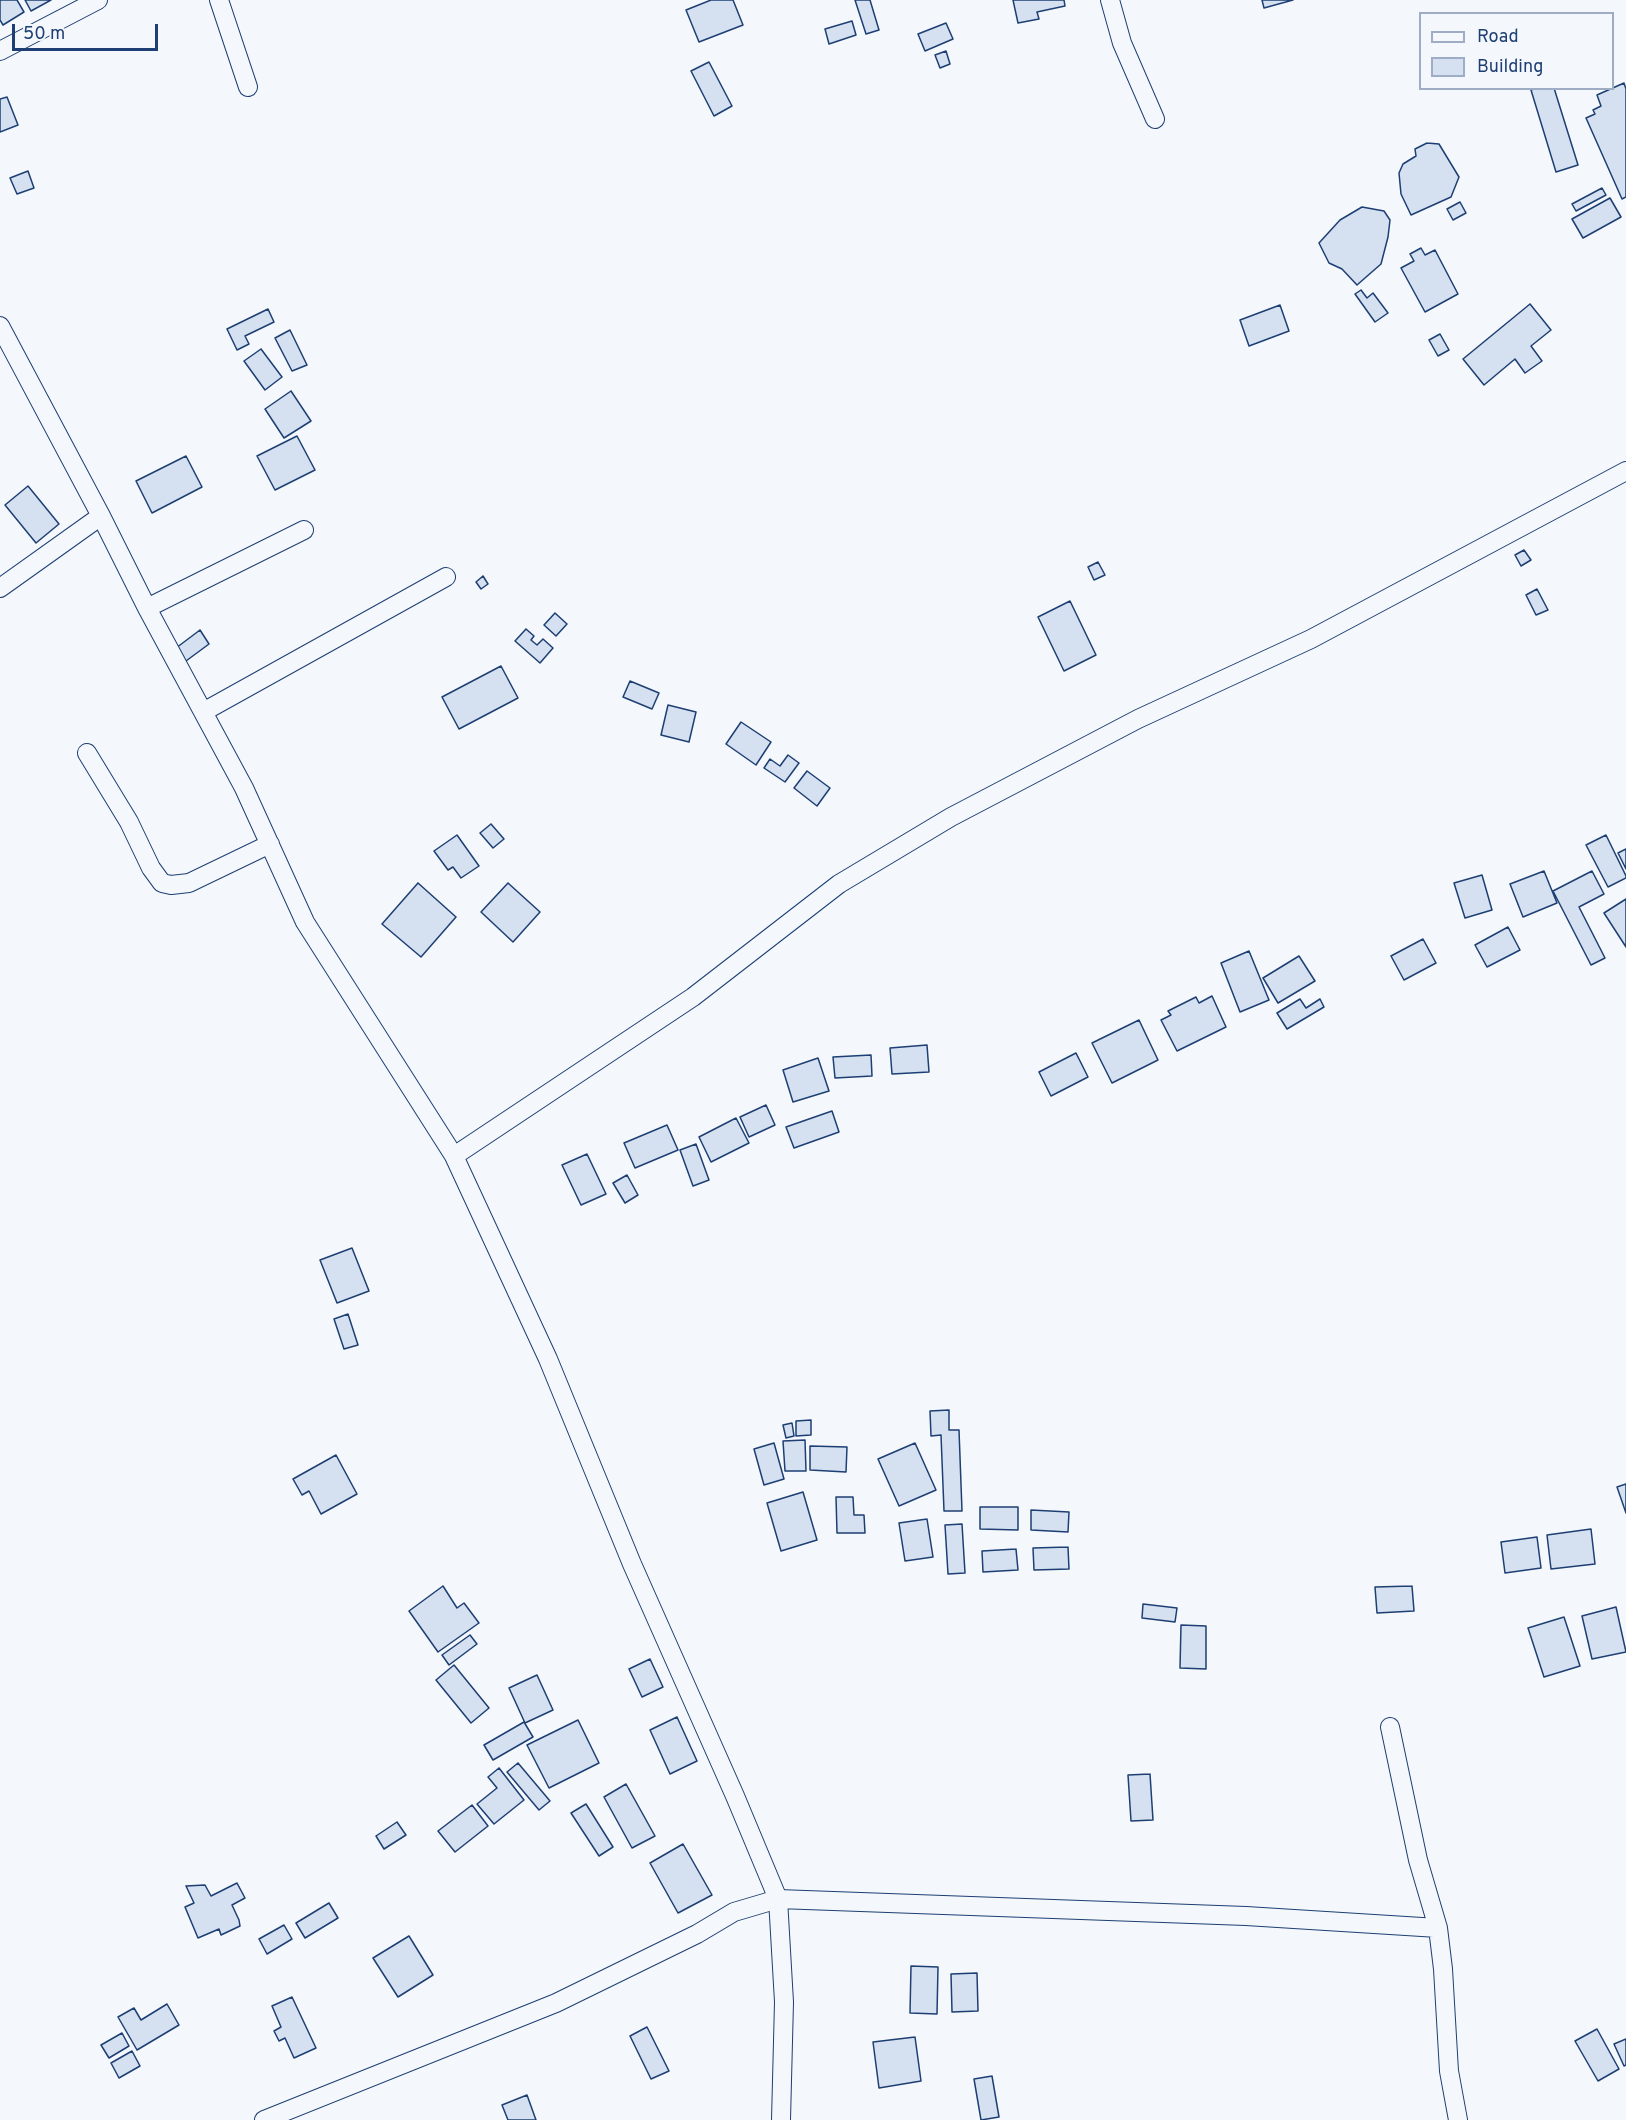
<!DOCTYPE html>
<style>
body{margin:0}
#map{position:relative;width:1626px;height:2120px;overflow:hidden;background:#f4f7fb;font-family:Overpass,sans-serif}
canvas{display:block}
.legend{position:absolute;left:1419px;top:12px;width:195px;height:78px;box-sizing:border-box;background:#f4f7fb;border:2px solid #9eadc5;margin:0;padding:8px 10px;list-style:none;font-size:18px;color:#1d3f73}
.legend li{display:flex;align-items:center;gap:12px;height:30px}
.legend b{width:30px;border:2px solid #9eadc5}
.scale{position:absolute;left:12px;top:24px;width:146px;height:27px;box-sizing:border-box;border:3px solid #1d3f73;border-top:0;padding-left:8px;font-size:18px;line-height:21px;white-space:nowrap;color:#1d3f73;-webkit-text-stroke:4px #f4f7fb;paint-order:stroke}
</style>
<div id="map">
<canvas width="1626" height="2120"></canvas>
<ul class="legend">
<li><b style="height:8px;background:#f4f7fb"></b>Road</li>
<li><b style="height:16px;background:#d5e0f0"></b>Building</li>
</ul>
<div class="scale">50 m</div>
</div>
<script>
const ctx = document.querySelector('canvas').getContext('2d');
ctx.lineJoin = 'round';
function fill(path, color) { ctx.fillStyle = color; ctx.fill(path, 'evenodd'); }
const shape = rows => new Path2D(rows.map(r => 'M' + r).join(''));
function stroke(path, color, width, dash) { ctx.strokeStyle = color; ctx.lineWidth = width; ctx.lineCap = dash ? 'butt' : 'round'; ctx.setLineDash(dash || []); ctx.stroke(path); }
const building = shape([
 [0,0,17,0,24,12,3,25,0,20,0,0],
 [25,0,51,0,31,11,25,0],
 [711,0,733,0,743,25,699,42,686,10,711,0],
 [855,0,870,0,879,30,866,34,855,0],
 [1013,0,1064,0,1065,6,1037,12,1039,19,1018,23,1013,0],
 [1262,0,1293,0,1264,8,1262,0],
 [852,21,856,35,829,44,825,29,852,21],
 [946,23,953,39,925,51,918,34,946,23],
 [946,51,950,64,940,68,935,55,946,51],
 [709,62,732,106,714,116,691,71,709,62],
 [1624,83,1626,89,1626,197,1622,199,1586,118,1595,114,1593,110,1601,106,1597,95,1624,83],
 [1536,88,1554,88,1578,165,1556,172,1531,90,1536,88],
 [7,97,18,125,0,132,0,99,7,97],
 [1427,143,1439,144,1459,177,1451,197,1411,215,1401,194,1399,173,1403,164,1416,156,1415,149,1427,143],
 [28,171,34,188,17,194,10,178,28,171],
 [1602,188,1606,195,1576,211,1572,204,1602,188],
 [1610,198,1621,217,1583,238,1572,219,1610,198],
 [1460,202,1466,213,1453,220,1447,209,1460,202],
 [1362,207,1384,211,1390,220,1388,237,1381,264,1357,285,1342,269,1329,263,1319,243,1340,220,1362,207],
 [1421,248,1425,255,1435,250,1458,294,1425,312,1401,268,1414,261,1410,254,1421,248],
 [1361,290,1367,298,1373,293,1388,313,1375,322,1355,294,1361,290],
 [1530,304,1551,330,1531,346,1542,361,1525,373,1515,359,1484,385,1463,359,1530,304],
 [1280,305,1289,331,1249,346,1240,320,1280,305],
 [268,309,274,322,245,336,249,344,237,350,227,329,268,309],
 [290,330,307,365,292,371,275,338,290,330],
 [1440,334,1449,350,1438,356,1429,340,1440,334],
 [261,349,282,377,265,390,244,361,261,349],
 [291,391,311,421,284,438,265,409,291,391],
 [297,436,315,470,275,490,257,456,297,436],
 [186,456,202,487,152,513,136,481,186,456],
 [28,486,59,524,36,543,5,505,28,486],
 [1524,550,1531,560,1521,566,1515,555,1524,550],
 [1098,562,1105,575,1094,580,1088,567,1098,562],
 [483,576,488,584,481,589,476,582,483,576],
 [1537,589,1548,610,1536,615,1526,595,1537,589],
 [1070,601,1096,655,1064,671,1038,617,1070,601],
 [555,613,567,624,556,636,544,625,555,613],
 [526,629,534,636,531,640,537,645,543,639,553,648,540,663,515,641,526,629],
 [200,630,209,644,186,661,176,648,200,630],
 [501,666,518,698,459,729,442,697,501,666],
 [630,681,659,693,652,709,623,697,630,681],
 [668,705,696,712,689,742,661,735,668,705],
 [741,722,771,742,756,765,726,744,741,722],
 [788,755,799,763,785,782,764,768,770,759,780,766,788,755],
 [807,771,830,788,817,806,794,788,807,771],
 [491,824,504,839,493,848,480,833,491,824],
 [457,835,479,866,461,878,453,867,448,870,434,851,457,835],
 [1606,835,1626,876,1626,878,1608,887,1586,845,1606,835],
 [1626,849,1626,869,1618,853,1626,849],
 [1544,871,1557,903,1523,917,1510,884,1544,871],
 [1592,871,1604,894,1579,907,1605,958,1591,965,1553,891,1592,871],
 [1482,875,1492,910,1465,918,1454,883,1482,875],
 [418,883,456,917,421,957,382,924,418,883],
 [508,883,540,912,513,942,481,912,508,883],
 [1626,899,1626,947,1604,913,1626,899],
 [1508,927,1520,950,1487,967,1475,945,1508,927],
 [1423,939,1436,963,1404,980,1391,956,1423,939],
 [1249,951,1269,1000,1240,1012,1221,963,1249,951],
 [1299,956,1315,981,1278,1003,1263,978,1299,956],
 [1212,996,1226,1027,1177,1051,1161,1020,1171,1015,1168,1011,1196,997,1199,1003,1212,996],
 [1300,999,1306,1008,1320,999,1324,1007,1287,1029,1277,1013,1300,999],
 [1139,1020,1158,1060,1112,1083,1092,1043,1139,1020],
 [927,1045,929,1072,892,1074,890,1048,927,1045],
 [1076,1053,1088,1077,1051,1096,1039,1072,1076,1053],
 [871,1055,872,1076,835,1078,833,1057,871,1055],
 [818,1058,829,1091,793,1102,783,1070,818,1058],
 [766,1105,775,1125,749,1137,740,1117,766,1105],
 [832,1111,839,1132,794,1148,786,1127,832,1111],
 [736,1118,749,1143,711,1162,699,1137,736,1118],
 [667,1125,678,1150,635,1168,624,1143,667,1125],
 [696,1144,709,1180,693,1186,680,1150,696,1144],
 [587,1154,606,1194,581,1205,562,1165,587,1154],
 [627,1175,638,1195,625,1203,613,1183,627,1175],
 [352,1248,369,1291,337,1303,320,1260,352,1248],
 [348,1314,358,1345,344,1349,334,1319,348,1314],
 [949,1410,949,1430,959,1430,962,1511,944,1511,941,1435,931,1436,930,1411,949,1410],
 [811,1420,811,1435,796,1436,796,1421,811,1420],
 [792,1423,794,1436,786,1438,783,1425,792,1423],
 [805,1440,806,1471,785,1471,783,1441,805,1440],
 [774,1443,784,1479,764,1485,754,1449,774,1443],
 [915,1443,936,1490,899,1506,878,1459,915,1443],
 [810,1446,847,1447,846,1472,810,1470,810,1446],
 [336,1455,357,1494,321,1514,309,1491,302,1495,293,1479,336,1455],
 [1626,1484,1626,1513,1617,1487,1626,1484],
 [803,1492,817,1540,781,1551,767,1503,803,1492],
 [836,1497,853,1497,854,1515,864,1515,865,1533,837,1533,836,1497],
 [980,1507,1018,1507,1018,1530,980,1529,980,1507],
 [1031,1510,1069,1512,1068,1532,1031,1530,1031,1510],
 [927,1519,933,1557,905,1561,899,1523,927,1519],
 [962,1524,965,1573,948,1574,945,1525,962,1524],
 [1591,1529,1595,1564,1551,1569,1547,1535,1591,1529],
 [1537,1537,1541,1568,1505,1573,1501,1542,1537,1537],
 [1068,1547,1069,1569,1034,1570,1033,1548,1068,1547],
 [1016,1549,1018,1570,983,1572,982,1551,1016,1549],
 [443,1586,457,1608,464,1603,479,1623,438,1652,409,1611,443,1586],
 [1412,1586,1414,1611,1377,1613,1375,1587,1412,1586],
 [1143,1604,1177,1608,1175,1622,1142,1618,1143,1604],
 [1616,1607,1626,1652,1592,1659,1582,1616,1616,1607],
 [1564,1617,1580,1666,1544,1677,1528,1628,1564,1617],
 [1181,1625,1206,1626,1206,1669,1180,1668,1181,1625],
 [470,1635,477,1644,449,1665,442,1655,470,1635],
 [650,1659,663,1687,642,1697,629,1669,650,1659],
 [454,1665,489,1708,471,1723,436,1680,454,1665],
 [537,1675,553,1710,525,1723,509,1688,537,1675],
 [677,1717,697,1761,670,1774,650,1730,677,1717],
 [578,1720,599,1763,549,1788,527,1745,578,1720],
 [524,1722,533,1737,493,1760,484,1745,524,1722],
 [518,1763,550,1801,539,1810,507,1772,518,1763],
 [499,1768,524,1800,494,1824,477,1804,497,1788,488,1777,499,1768],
 [1150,1774,1153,1820,1131,1821,1128,1775,1150,1774],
 [626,1784,655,1836,632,1848,604,1797,626,1784],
 [586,1804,613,1847,599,1856,571,1813,586,1804],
 [472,1805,488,1826,455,1852,438,1831,472,1805],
 [397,1822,406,1835,384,1849,376,1836,397,1822],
 [683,1844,712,1895,678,1913,650,1863,683,1844],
 [237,1883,245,1898,232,1905,239,1920,240,1926,221,1935,219,1929,198,1938,185,1907,194,1903,186,1886,205,1885,211,1896,237,1883],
 [329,1903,338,1918,305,1938,296,1923,329,1903],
 [284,1925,292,1939,267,1954,259,1939,284,1925],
 [409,1936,433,1975,398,1997,373,1958,409,1936],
 [911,1966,938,1967,937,2014,910,2013,911,1966],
 [977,1973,978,2011,952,2012,951,1974,977,1973],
 [292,1997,316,2048,294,2058,285,2038,279,2041,274,2031,281,2027,272,2006,292,1997],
 [167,2004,179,2025,137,2050,118,2017,134,2008,141,2020,167,2004],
 [647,2027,669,2071,651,2079,630,2036,647,2027],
 [1597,2029,1619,2069,1598,2081,1575,2041,1597,2029],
 [122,2033,129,2046,109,2058,101,2045,122,2033],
 [915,2037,921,2081,879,2088,873,2042,915,2037],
 [1626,2039,1626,2065,1624,2066,1614,2044,1626,2039],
 [132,2051,140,2066,119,2078,111,2063,132,2051],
 [992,2076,999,2117,981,2120,974,2079,992,2076],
 [527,2095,536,2120,508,2120,502,2105,527,2095]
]);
fill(building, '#d5e0f0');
stroke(building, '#1d3f73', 1.5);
const street = shape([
 [219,0,248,87],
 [1110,0,1122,43,1155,119],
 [0,51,98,0],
 [0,326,101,516,147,608,244,788,305,922,454,1156,548,1359,632,1564,735,1796,778,1899,784,2002,781,2120],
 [0,588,101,516],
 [147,608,304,530],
 [203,712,446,577],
 [87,753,129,822,151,868,162,883,171,885,189,883,270,844],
 [454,1156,693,997,839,884,951,817,1138,719,1311,639,1626,471],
 [1390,1727,1418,1860,1438,1928,1443,1969,1449,2071,1458,2120],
 [264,2120,556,2003,697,1934,734,1912,778,1899,1246,1916,1438,1928]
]);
stroke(street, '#1d3f73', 20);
stroke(street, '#f4f7fb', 18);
</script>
